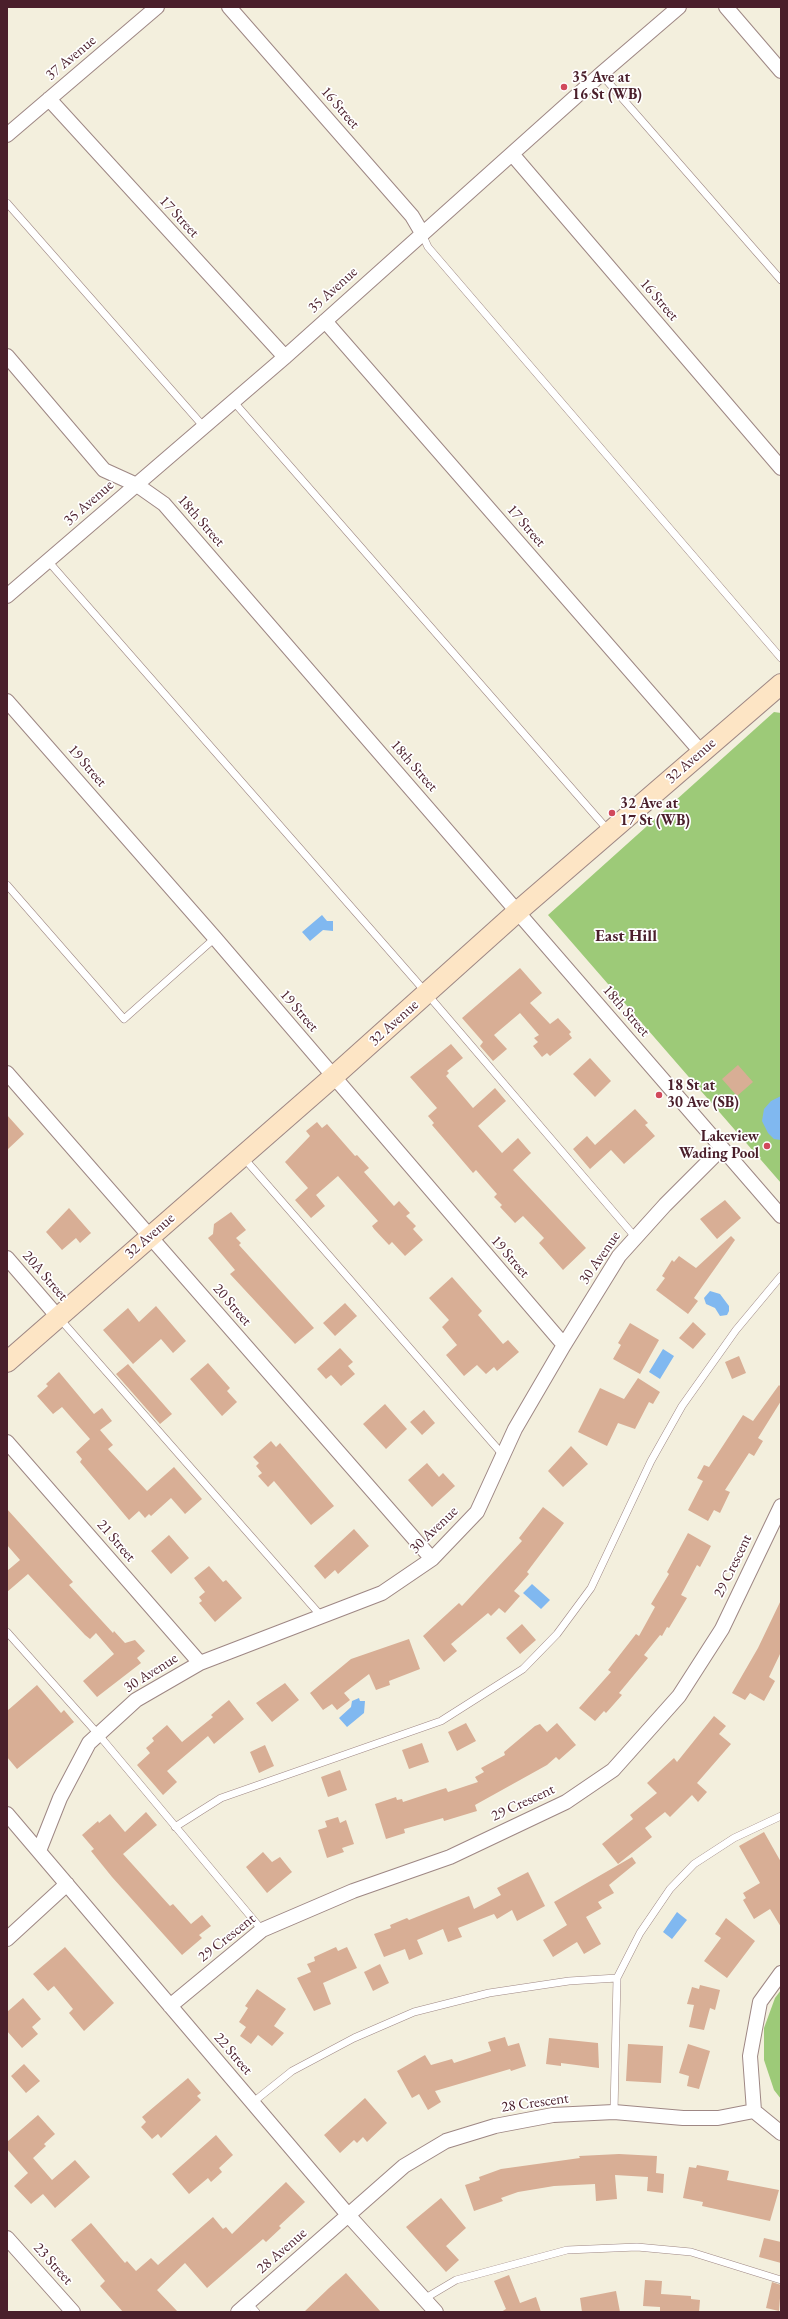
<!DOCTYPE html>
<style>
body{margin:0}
#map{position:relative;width:788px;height:2319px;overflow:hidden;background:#f3efdd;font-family:"EB Garamond",serif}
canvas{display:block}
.frame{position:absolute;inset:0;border:8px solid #4a1f2b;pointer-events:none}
</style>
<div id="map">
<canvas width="788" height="2319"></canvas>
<div class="frame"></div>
</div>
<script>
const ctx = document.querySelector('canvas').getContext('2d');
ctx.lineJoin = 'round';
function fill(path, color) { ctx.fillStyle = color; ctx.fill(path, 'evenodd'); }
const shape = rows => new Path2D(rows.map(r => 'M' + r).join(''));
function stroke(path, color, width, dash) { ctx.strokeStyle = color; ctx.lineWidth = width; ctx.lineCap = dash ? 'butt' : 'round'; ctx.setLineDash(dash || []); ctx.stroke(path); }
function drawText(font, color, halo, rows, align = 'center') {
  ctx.font = font + ' "EB Garamond",serif'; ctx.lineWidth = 3.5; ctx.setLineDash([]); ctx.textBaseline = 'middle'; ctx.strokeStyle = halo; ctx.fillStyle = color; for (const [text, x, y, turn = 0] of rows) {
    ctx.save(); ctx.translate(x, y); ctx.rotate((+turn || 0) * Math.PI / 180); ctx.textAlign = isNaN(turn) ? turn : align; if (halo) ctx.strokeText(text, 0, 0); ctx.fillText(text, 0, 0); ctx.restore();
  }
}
fill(shape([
 [774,712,781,713,781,1183,548,915],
 [781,1990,781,2099,774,2090,764,2060,764,2028,775,1998]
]), '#9dca78');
fill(shape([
 [322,915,327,921,333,921,333,931,323,930,310,941,302,932],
 [781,1096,781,1140,774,1139,768,1133,762,1121,764,1109,771,1101],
 [710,1291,720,1294,729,1306,729,1311,727,1315,720,1316,715,1308,706,1304,704,1298],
 [663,1349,674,1356,660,1379,649,1372],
 [532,1584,550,1600,541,1609,523,1593],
 [359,1698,360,1701,365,1701,364,1713,347,1727,339,1718,351,1707,352,1701],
 [677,1912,687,1920,672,1939,663,1932]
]), '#80b8f0');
fill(shape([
 [520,968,542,993,530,1003,550,1024,558,1018,571,1032,569,1034,572,1038,550,1056,547,1053,542,1057,533,1046,538,1042,534,1038,539,1035,520,1013,494,1035,507,1049,493,1061,480,1046,483,1042,462,1018],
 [451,1044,463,1058,447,1071,449,1073,446,1076,473,1108,495,1088,506,1101,478,1126,502,1153,518,1138,531,1153,513,1170,586,1248,563,1270,539,1243,544,1238,523,1216,515,1223,500,1207,502,1205,494,1197,497,1194,476,1170,473,1173,432,1125,434,1123,428,1116,437,1108,410,1077],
 [590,1058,611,1081,595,1097,573,1074],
 [738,1065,753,1082,737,1096,722,1079],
 [635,1109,648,1123,645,1125,655,1136,624,1164,611,1150,590,1169,573,1149,587,1136,595,1145],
 [7,1115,24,1134,7,1150],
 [317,1122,322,1128,327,1124,355,1156,357,1155,369,1168,364,1172,394,1206,399,1201,410,1213,406,1216,416,1226,413,1229,423,1240,405,1256,392,1242,389,1245,374,1229,372,1226,378,1221,338,1176,316,1195,325,1206,311,1218,295,1200,308,1188,285,1162,310,1136,306,1131],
 [725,1200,741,1218,717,1239,700,1219],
 [69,1208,91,1233,80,1243,76,1238,62,1250,46,1232],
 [231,1212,246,1230,236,1238,241,1243,239,1245,314,1328,295,1344,230,1274,235,1270,208,1238,213,1234,214,1224],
 [731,1236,735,1240,694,1298,698,1301,688,1314,656,1290,665,1278,662,1276,672,1260,674,1262,679,1256,696,1268],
 [452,1277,482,1311,478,1315,503,1344,508,1340,519,1352,497,1371,494,1367,486,1374,477,1365,464,1376,446,1355,457,1345,442,1327,449,1320,429,1298],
 [345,1303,357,1316,335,1336,323,1323],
 [156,1306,186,1341,173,1353,161,1339,133,1364,103,1330,128,1308,139,1322],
 [693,1322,706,1334,693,1349,679,1338],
 [630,1323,659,1340,640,1374,613,1359,621,1345,618,1343],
 [340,1348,353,1362,348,1366,355,1374,341,1386,331,1375,326,1379,317,1369],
 [739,1356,746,1373,732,1379,725,1362],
 [208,1363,230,1388,227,1391,237,1402,222,1416,190,1379],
 [128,1364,172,1414,160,1424,116,1374],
 [59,1372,94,1414,102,1408,112,1421,100,1430,113,1445,108,1449,147,1491,174,1467,202,1499,185,1514,171,1498,151,1516,149,1514,145,1518,139,1511,129,1520,80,1462,82,1459,76,1452,90,1439,62,1407,53,1414,37,1396,48,1386,46,1384],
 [638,1378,660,1392,653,1404,649,1402,635,1429,618,1423,607,1446,578,1432,600,1388,624,1399],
 [779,1385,781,1387,781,1401,758,1438,763,1441,754,1456,749,1453,725,1490,730,1492,720,1513,714,1510,708,1521,688,1510,703,1481,697,1478,704,1465,709,1467,743,1415,753,1421],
 [385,1404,407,1429,386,1449,363,1424],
 [424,1410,435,1423,422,1435,410,1422],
 [271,1441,276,1447,280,1443,334,1506,311,1525,274,1481,268,1487,258,1476,262,1473,256,1466,259,1463,253,1457],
 [571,1446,588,1464,563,1487,548,1471],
 [427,1463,439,1477,443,1473,455,1486,432,1507,408,1480],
 [543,1507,564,1523,527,1572,529,1574,514,1591,520,1596,505,1613,499,1608,491,1616,488,1613,451,1644,457,1651,444,1662,423,1636,459,1603,462,1606,522,1541,519,1538],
 [7,1509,73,1582,69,1585,113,1633,114,1631,125,1643,135,1640,145,1651,137,1658,141,1663,97,1697,83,1681,114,1654,96,1633,90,1639,85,1635,28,1574,7,1592,7,1571,20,1560,7,1545],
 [354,1529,369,1546,338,1574,335,1570,325,1579,314,1566],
 [688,1533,711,1546,700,1567,697,1565,681,1595,687,1598,669,1628,667,1627,662,1636,660,1635,644,1655,648,1658,619,1693,622,1695,606,1713,604,1711,595,1721,579,1708,611,1672,608,1670,636,1634,639,1636,655,1607,651,1604,669,1574,667,1572],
 [169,1535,189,1558,171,1574,151,1551],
 [209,1566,223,1582,226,1580,242,1598,215,1622,199,1603,202,1601,199,1597,205,1592,194,1578],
 [781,1600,781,1652,769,1677,775,1681,764,1701,750,1693,745,1700,732,1693,758,1648],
 [522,1624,536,1640,520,1654,506,1638],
 [409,1639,420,1669,389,1681,390,1685,376,1690,369,1674,344,1693,350,1700,337,1710,332,1704,323,1710,310,1693,351,1659],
 [285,1683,299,1700,272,1722,256,1703],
 [37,1685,61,1713,64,1710,74,1722,17,1769,7,1757,7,1711],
 [229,1700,244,1719,214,1744,208,1736,167,1771,177,1782,163,1795,137,1765,150,1753,146,1748,154,1741,152,1738,167,1725,182,1742,213,1717,211,1715],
 [714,1716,726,1726,719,1734,731,1744,697,1783,707,1792,698,1802,692,1795,670,1817,665,1812,645,1828,652,1837,618,1864,602,1844,633,1819,630,1815,657,1793,647,1783,674,1758,677,1762],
 [466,1723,476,1741,457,1751,448,1732],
 [557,1723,576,1745,559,1760,556,1757,547,1765,475,1805,477,1811,444,1821,443,1818,404,1829,405,1833,386,1839,375,1804,396,1797,397,1800,402,1799,403,1802,446,1788,448,1792,478,1782,475,1777,484,1772,481,1768,505,1755,504,1752,535,1726,540,1724,547,1732],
 [422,1743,429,1762,409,1769,402,1750],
 [265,1745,274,1766,259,1773,250,1752],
 [340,1770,347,1790,328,1797,321,1777],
 [146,1812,157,1825,123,1854,170,1906,173,1904,191,1924,202,1915,211,1926,199,1935,202,1938,182,1955,112,1877,91,1851,94,1849,82,1835,98,1821,99,1823,110,1814,125,1832],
 [338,1817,340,1823,346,1820,354,1844,342,1848,344,1852,327,1858,318,1830,327,1827,325,1821],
 [764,1832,781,1862,781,1927,770,1909,754,1919,743,1900,746,1898,743,1893,760,1883,739,1846],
 [263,1852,272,1862,280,1857,292,1872,267,1893,246,1867],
 [632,1857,636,1863,609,1885,614,1893,598,1902,602,1908,586,1917,601,1944,584,1954,577,1942,553,1957,543,1940,567,1925,554,1902],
 [528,1872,545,1906,517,1921,512,1910,497,1919,494,1914,458,1928,462,1937,448,1942,443,1929,417,1940,423,1954,409,1960,405,1949,384,1957,374,1934,391,1928,390,1925,407,1918,409,1920,469,1896,474,1909,501,1895,497,1888],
 [726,1918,755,1941,727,1978,704,1961,721,1938,715,1934],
 [65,1947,114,2003,84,2031,69,2013,73,2009,54,1986,48,1991,33,1974],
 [336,1947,338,1951,347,1947,357,1968,323,1983,331,2004,314,2011,297,1978,311,1972,307,1964,315,1961,314,1957],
 [380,1964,389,1983,373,1991,364,1972],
 [700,1985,720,1990,715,2010,710,2008,704,2030,689,2027,694,2005,687,2004,692,1987,699,1989],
 [257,1989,286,2009,274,2026,284,2033,272,2046,258,2035,251,2044,240,2036,246,2027,239,2022,248,2008,245,2006],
 [23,1998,41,2019,32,2027,38,2034,22,2048,7,2031,7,2012],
 [505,2037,508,2046,519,2043,526,2066,511,2071,510,2069,435,2091,441,2102,428,2110,419,2094,412,2098,397,2071,425,2055,431,2065,452,2059,454,2063,491,2051,488,2042],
 [549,2038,598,2043,599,2068,561,2063,561,2066,546,2064],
 [628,2044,663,2046,661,2083,626,2081],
 [688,2044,710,2051,699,2089,687,2086,689,2076,679,2073],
 [24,2064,40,2081,26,2093,11,2076],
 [188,2078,201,2093,197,2096,201,2100,161,2138,158,2134,152,2139,141,2127,146,2122,142,2117],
 [365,2098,387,2123,367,2142,363,2137,357,2143,354,2140,340,2153,324,2135],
 [38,2115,55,2134,44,2144,46,2146,33,2158,52,2180,75,2160,90,2177,55,2208,43,2194,31,2204,14,2186,28,2173,7,2149,7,2142],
 [216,2135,233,2155,219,2168,222,2172,211,2182,208,2178,189,2194,172,2174],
 [619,2154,657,2156,656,2173,664,2174,663,2193,647,2191,648,2177,615,2175,617,2199,596,2201,595,2184,554,2186,518,2192,501,2198,503,2201,474,2211,465,2185,480,2180,479,2177,501,2169,580,2158,579,2156],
 [697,2165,729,2171,727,2180,779,2190,770,2221,702,2206,703,2202,683,2198,689,2167,696,2168],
 [286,2182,305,2202,279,2226,281,2228,266,2242,263,2239,207,2288,185,2263,157,2290,178,2312,123,2312,100,2286,105,2281,71,2240,91,2223,125,2263,127,2261,136,2271,151,2258,158,2265,213,2217,223,2229,226,2227,232,2234],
 [441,2198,466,2228,446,2246,459,2260,446,2272,406,2227],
 [764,2238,781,2242,781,2263,759,2257],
 [346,2273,381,2312,304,2312,329,2288],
 [509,2275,520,2303,536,2297,541,2312,501,2312,506,2309,494,2281],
 [645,2280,662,2281,661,2294,691,2296,691,2299,700,2300,699,2312,660,2312,660,2307,643,2306],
 [772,2282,781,2285,779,2311,766,2308],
 [616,2291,620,2312,582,2312,580,2298]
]), '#d8ae95');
const lane = shape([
 [601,74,781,280],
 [7,203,204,427],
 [422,234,428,247,781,658],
 [233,401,608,830],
 [48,561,416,981,636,1238],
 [7,885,124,1019,215,938],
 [243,1157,503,1455],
 [60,1319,322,1617],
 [7,1632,98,1734,262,1930],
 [175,1827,221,1798,441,1721,523,1669,557,1634,591,1588,651,1461,682,1406,736,1330,781,1276],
 [252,2103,292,2071,354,2038,414,2012,489,1993,569,1981,617,1978],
 [614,2112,617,1978,640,1933,670,1889,694,1864,734,1838,781,1816],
 [424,2299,456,2280,567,2250,637,2247,691,2252,781,2280],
 [248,2303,256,2312]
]);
const street = shape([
 [229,7,412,216,422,233],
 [726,7,781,71],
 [49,99,285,357],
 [7,135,157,7],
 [512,154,781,468],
 [325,321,702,753],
 [7,356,104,470,137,485,164,504,781,1216],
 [7,596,285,357,601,74,679,7],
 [7,701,215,938,564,1345],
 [7,1073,432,1559],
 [7,1258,58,1317],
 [7,1442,200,1663],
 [7,1814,349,2216,436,2312],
 [39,1851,60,1798,89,1743,136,1700,200,1663,382,1593,432,1559,477,1512,515,1429,564,1345,619,1256,665,1205,722,1148],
 [7,1939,67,1884],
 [781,1973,760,2002,750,2056,754,2111,781,2133],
 [170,2006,262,1930,353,1891,450,1857,566,1802,613,1770,679,1696,722,1629,781,1506],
 [7,2238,73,2312],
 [238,2312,404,2166,446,2141,495,2126,553,2115,614,2112,683,2118,718,2118,754,2111]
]);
const secondary = shape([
 [7,1362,333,1077,517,912,781,684]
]);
stroke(lane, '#9e8784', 8);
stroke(street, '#9e8784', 16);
stroke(secondary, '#9e8784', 22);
stroke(lane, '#fff', 7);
stroke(street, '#fff', 14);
stroke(secondary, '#fde5c5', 20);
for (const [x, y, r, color] of [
 [564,87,4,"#d1495b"],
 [612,813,4,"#d1495b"],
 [659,1095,4,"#d1495b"],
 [767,1146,4,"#d1495b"]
]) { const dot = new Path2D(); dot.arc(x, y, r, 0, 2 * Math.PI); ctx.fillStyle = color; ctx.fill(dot); stroke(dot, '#fff', 1.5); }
drawText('15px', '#4a1f2b', '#fff', [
 ["37 Avenue",71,58,-40],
 ["16 Street",340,108,49],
 ["17 Street",179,217,47],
 ["35 Avenue",333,290,-42],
 ["16 Street",659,300,49],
 ["35 Avenue",89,503,-41],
 ["18th Street",201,521,49],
 ["17 Street",526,526,49],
 ["32 Avenue",691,761,-41],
 ["19 Street",87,766,49],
 ["18th Street",414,766,49],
 ["19 Street",299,1011,49],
 ["18th Street",626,1011,49],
 ["32 Avenue",394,1023,-42],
 ["32 Avenue",150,1236,-41],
 ["19 Street",510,1257,49],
 ["30 Avenue",600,1258,-55],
 ["20A Street",45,1276,49],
 ["20 Street",232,1305,49],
 ["30 Avenue",434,1530,-44],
 ["21 Street",116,1541,49],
 ["29 Crescent",733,1566,-64],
 ["30 Avenue",151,1673,-32],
 ["29 Crescent",523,1803,-25],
 ["29 Crescent",227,1938,-38],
 ["22 Street",233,2054,49],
 ["28 Crescent",535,2103,-8],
 ["28 Avenue",282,2251,-41],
 ["23 Street",53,2264,48]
]);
drawText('bold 15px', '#4a1f2b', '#fff', [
 ["35 Ave at",572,78],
 ["16 St (WB)",572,95],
 ["32 Ave at",620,804],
 ["17 St (WB)",620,821],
 ["18 St at",667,1086],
 ["30 Ave (SB)",667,1103],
 ["Lakeview",759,1137,"right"],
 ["Wading Pool",759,1154,"right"]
], 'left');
drawText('bold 17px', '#4a1f2b', '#fff', [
 ["East Hill",626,936]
]);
</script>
